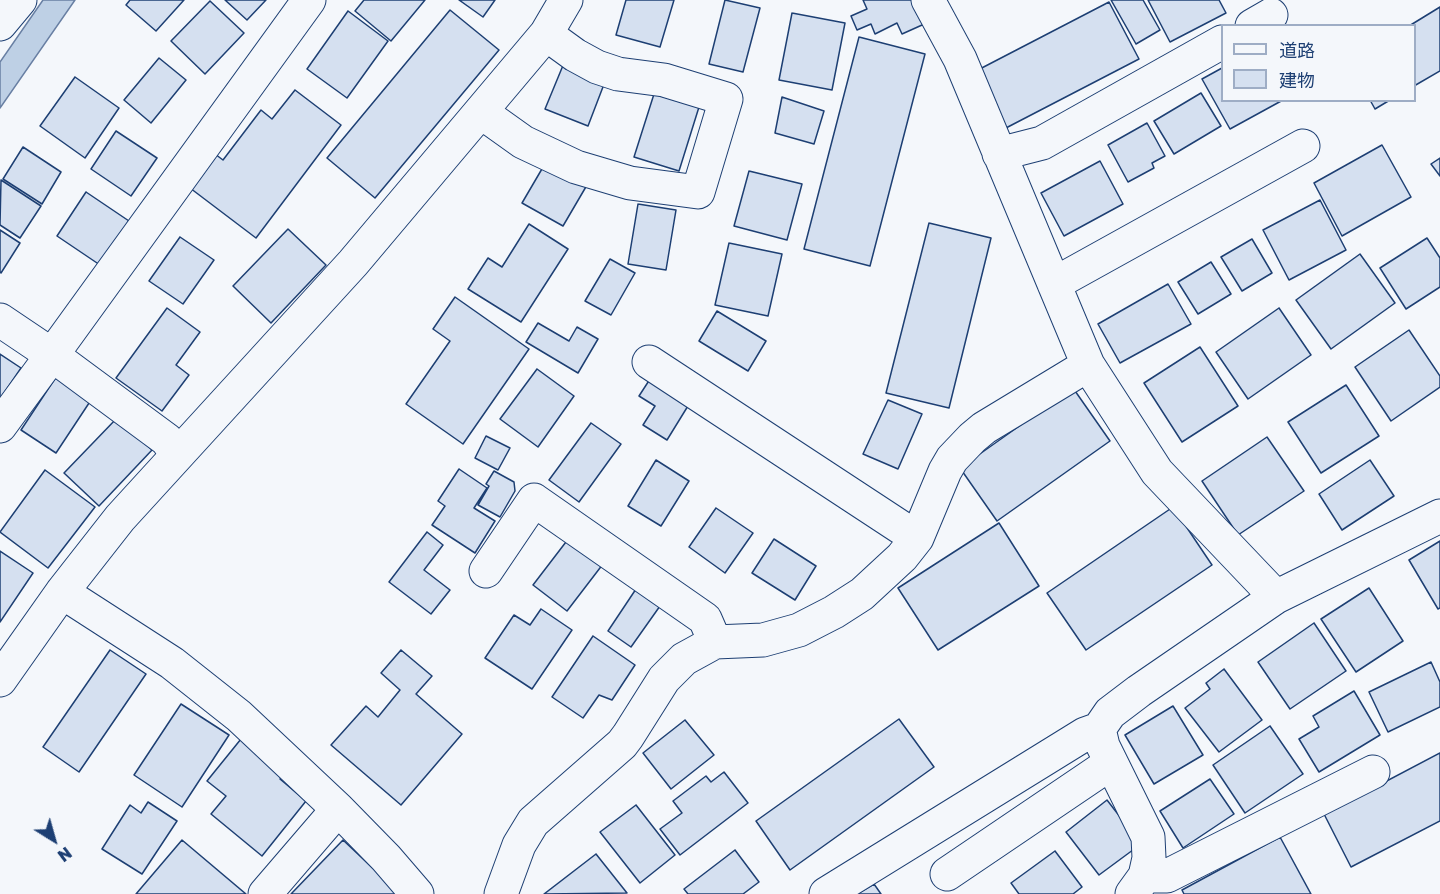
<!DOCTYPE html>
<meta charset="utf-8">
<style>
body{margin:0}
#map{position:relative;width:1440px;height:894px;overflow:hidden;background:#f4f7fb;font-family:"Golos Text","Noto Sans JP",sans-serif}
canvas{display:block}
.legend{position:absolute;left:1221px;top:24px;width:195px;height:78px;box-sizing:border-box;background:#f4f7fb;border:2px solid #9eadc5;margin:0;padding:8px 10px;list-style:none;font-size:18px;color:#1d3f73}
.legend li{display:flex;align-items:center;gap:12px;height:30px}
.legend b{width:30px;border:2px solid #9eadc5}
.north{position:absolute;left:24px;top:810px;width:60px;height:60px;-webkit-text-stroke:4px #f4f7fb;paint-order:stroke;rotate:143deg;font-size:16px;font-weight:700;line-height:24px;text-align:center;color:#1d3f73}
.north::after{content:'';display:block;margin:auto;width:21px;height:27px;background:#1d3f73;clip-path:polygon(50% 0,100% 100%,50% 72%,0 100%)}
</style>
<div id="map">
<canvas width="1440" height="894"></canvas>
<ul class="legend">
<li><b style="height:8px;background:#f4f7fb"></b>道路</li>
<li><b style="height:16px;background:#d5e0f0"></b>建物</li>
</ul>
<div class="north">N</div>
</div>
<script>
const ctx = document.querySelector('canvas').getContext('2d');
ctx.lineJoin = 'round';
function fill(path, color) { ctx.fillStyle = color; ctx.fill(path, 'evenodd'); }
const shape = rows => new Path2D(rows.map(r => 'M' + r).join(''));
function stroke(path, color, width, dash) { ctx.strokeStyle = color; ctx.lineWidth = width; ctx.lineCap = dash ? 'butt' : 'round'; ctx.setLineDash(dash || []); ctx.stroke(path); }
const water = shape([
 [43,0,75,0,0,108,0,62,43,0]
]);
fill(water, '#bed0e5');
stroke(water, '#687fa3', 1.5);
const building = shape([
 [130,0,184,0,156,31,126,5,130,0],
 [225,0,266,0,247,20,225,0],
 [364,0,425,0,391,41,355,11,364,0],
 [459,0,495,0,483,17,459,0],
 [626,0,674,0,660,47,616,35,626,0],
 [725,0,760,8,743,72,709,64,725,0],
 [863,0,921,0,931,21,902,34,897,23,875,34,871,24,857,30,851,16,867,9,863,0],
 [1111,0,1143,0,1160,30,1136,44,1111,0],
 [1148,0,1219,0,1226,13,1170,42,1148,0],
 [210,1,244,33,205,74,171,41,210,1],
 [1109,2,1139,59,1004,129,974,72,1109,2],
 [1440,7,1440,71,1414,86,1414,26,1409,26,1440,7],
 [450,10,499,50,375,198,327,158,450,10],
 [348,11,388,41,347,98,307,69,348,11],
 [792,13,845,23,832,90,779,80,792,13],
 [859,37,925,54,870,266,804,249,859,37],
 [159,58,186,80,151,123,124,100,159,58],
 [564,63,606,79,588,126,545,109,564,63],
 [1222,68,1222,100,1283,100,1230,129,1202,79,1222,68],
 [75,77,119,108,85,158,40,126,75,77],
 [295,90,341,125,256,238,190,188,215,154,223,160,261,110,272,119,295,90],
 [1201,93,1221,126,1174,154,1154,121,1201,93],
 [654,94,699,107,679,171,634,157,654,94],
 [782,97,824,111,814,144,775,133,782,97],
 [1370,100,1390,100,1375,109,1370,100],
 [1147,123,1165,156,1152,163,1154,168,1128,182,1108,145,1147,123],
 [116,131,157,158,131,196,91,169,116,131],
 [1382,145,1411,197,1342,236,1314,183,1382,145],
 [23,147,61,172,42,204,3,179,23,147],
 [1440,158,1440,176,1431,164,1440,158],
 [1100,161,1123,204,1064,236,1041,193,1100,161],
 [546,162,587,185,563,226,522,203,546,162],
 [749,171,802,184,787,240,734,226,749,171],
 [1,180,41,206,20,238,0,225,1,180],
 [86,192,129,221,100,265,57,236,86,192],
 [1320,200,1346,250,1289,280,1263,230,1320,200],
 [638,204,676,210,666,270,628,264,638,204],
 [929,223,991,238,949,408,886,393,929,223],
 [529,224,568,249,521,322,468,289,488,258,502,267,529,224],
 [288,229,326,265,271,323,233,286,288,229],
 [0,230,20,243,1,273,0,272,0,230],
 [180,237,214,260,183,304,149,281,180,237],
 [1427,238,1440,258,1440,287,1406,309,1380,268,1427,238],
 [1252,239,1272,273,1242,291,1221,257,1252,239],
 [729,243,782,254,768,316,715,305,729,243],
 [1360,254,1395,303,1331,349,1296,300,1360,254],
 [610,259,635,273,611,315,585,301,610,259],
 [1211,262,1231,294,1198,314,1178,282,1211,262],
 [1168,284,1191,324,1120,363,1098,324,1168,284],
 [455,297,529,349,463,444,406,404,450,341,433,329,455,297],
 [167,308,200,332,176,365,189,375,162,411,116,378,167,308],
 [1279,308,1311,355,1248,399,1216,352,1279,308],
 [717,311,766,341,748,371,699,341,717,311],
 [538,323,569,341,577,327,598,339,578,373,526,342,538,323],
 [1409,330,1440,376,1440,387,1391,421,1355,367,1409,330],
 [1200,347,1238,406,1182,442,1144,383,1200,347],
 [0,354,21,368,0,399,0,354],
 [537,369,574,396,538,447,500,419,537,369],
 [60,371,95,394,56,453,21,430,60,371],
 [652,376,691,401,667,440,643,425,655,406,639,396,652,376],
 [1346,385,1379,436,1321,473,1288,422,1346,385],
 [1073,388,1110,441,997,521,960,468,1073,388],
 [888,400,922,414,898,469,863,454,888,400],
 [117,418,152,450,99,506,64,473,117,418],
 [591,423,621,444,579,502,549,480,591,423],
 [486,436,510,448,498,470,475,458,486,436],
 [1267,437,1304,491,1238,535,1202,481,1267,437],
 [656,460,689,481,661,526,628,506,656,460],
 [1370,460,1394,496,1342,530,1319,494,1370,460],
 [459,469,487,488,474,508,495,521,475,553,432,525,445,506,438,501,459,469],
 [45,470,95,507,48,568,0,532,45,470],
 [494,471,514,482,515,491,500,517,478,505,489,486,486,484,494,471],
 [1173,507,1212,565,1086,650,1047,593,1173,507],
 [716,508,753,533,725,573,689,547,716,508],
 [999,523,1039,586,938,650,898,588,999,523],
 [427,532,443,545,424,570,450,590,431,614,389,582,427,532],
 [569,538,603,564,567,611,533,585,569,538],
 [774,539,816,566,795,600,752,573,774,539],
 [1440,541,1440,608,1438,609,1409,560,1440,541],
 [0,551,33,573,0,622,0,551],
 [1369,588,1403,641,1356,672,1321,619,1369,588],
 [636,589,660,606,631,647,608,631,636,589],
 [541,609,572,630,532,689,485,658,514,615,530,625,541,609],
 [1314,623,1346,671,1290,709,1258,662,1314,623],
 [593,636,635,665,612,700,599,695,583,718,552,697,593,636],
 [110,650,146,674,79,772,43,747,110,650],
 [401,650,432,676,416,694,462,734,401,805,331,745,366,706,378,717,400,690,381,673,401,650],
 [1431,662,1440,682,1440,707,1388,732,1369,692,1431,662],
 [1224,669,1262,720,1219,752,1185,708,1210,689,1206,683,1224,669],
 [1354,691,1380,735,1319,772,1299,739,1319,727,1313,716,1354,691],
 [181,704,229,735,182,807,134,775,181,704],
 [1173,706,1203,755,1154,784,1125,735,1173,706],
 [899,719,934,767,790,870,756,821,899,719],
 [685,720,714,755,671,789,643,753,685,720],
 [1270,726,1303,774,1245,813,1213,765,1270,726],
 [241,739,285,774,280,779,306,801,262,856,211,814,226,796,207,781,241,739],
 [1440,753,1440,821,1351,867,1324,814,1440,753],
 [724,772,748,803,680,855,660,829,682,813,673,801,706,776,711,782,724,772],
 [1210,779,1234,814,1183,848,1160,811,1210,779],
 [1107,800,1141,844,1099,875,1066,832,1107,800],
 [148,802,177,821,142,874,102,849,130,805,141,813,148,802],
 [636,805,675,855,640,883,600,832,636,805],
 [1280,837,1311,894,1184,894,1182,890,1280,837],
 [182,840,246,894,136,894,182,840],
 [343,840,397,891,394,894,291,894,343,840],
 [735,850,759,882,743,894,688,894,684,889,735,850],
 [1055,851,1082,887,1073,894,1019,894,1011,883,1055,851],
 [596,854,627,893,544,894,596,854],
 [874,884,881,894,857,894,874,884]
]);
fill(building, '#d5e0f0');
stroke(building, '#1d3f73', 1.5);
const minor = shape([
 [928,0,960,59,1088,365,1157,472,1276,597,1440,516],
 [0,24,20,0],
 [1252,26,1271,15],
 [481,112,523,142,576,167,630,183,698,192,726,99,664,80,618,74,597,67,575,55,546,34],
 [999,154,1042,143,1222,42],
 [1054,284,1303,146],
 [0,320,52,355,0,426],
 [649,362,917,538],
 [177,455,167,440,52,355,309,0],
 [486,571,534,500,705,619,715,642],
 [62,592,172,663,239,716,338,809,386,858,417,894],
 [0,680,62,592,120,518,353,263,546,34,566,0],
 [947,874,1111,763],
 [1145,876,1167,876,1373,772],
 [265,894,338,809],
 [501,894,519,845,533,822,622,744,628,736,664,679,684,659,715,642,763,640,799,630,834,612,862,594,902,557,917,538,945,471,952,459,972,438,984,428,1088,365],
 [826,894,1085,734,1099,729],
 [1132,894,1145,876,1149,858,1148,837,1103,746,1099,729,1110,713,1139,691,1276,597]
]);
stroke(minor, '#1d3f73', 35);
stroke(minor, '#f4f7fb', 33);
</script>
